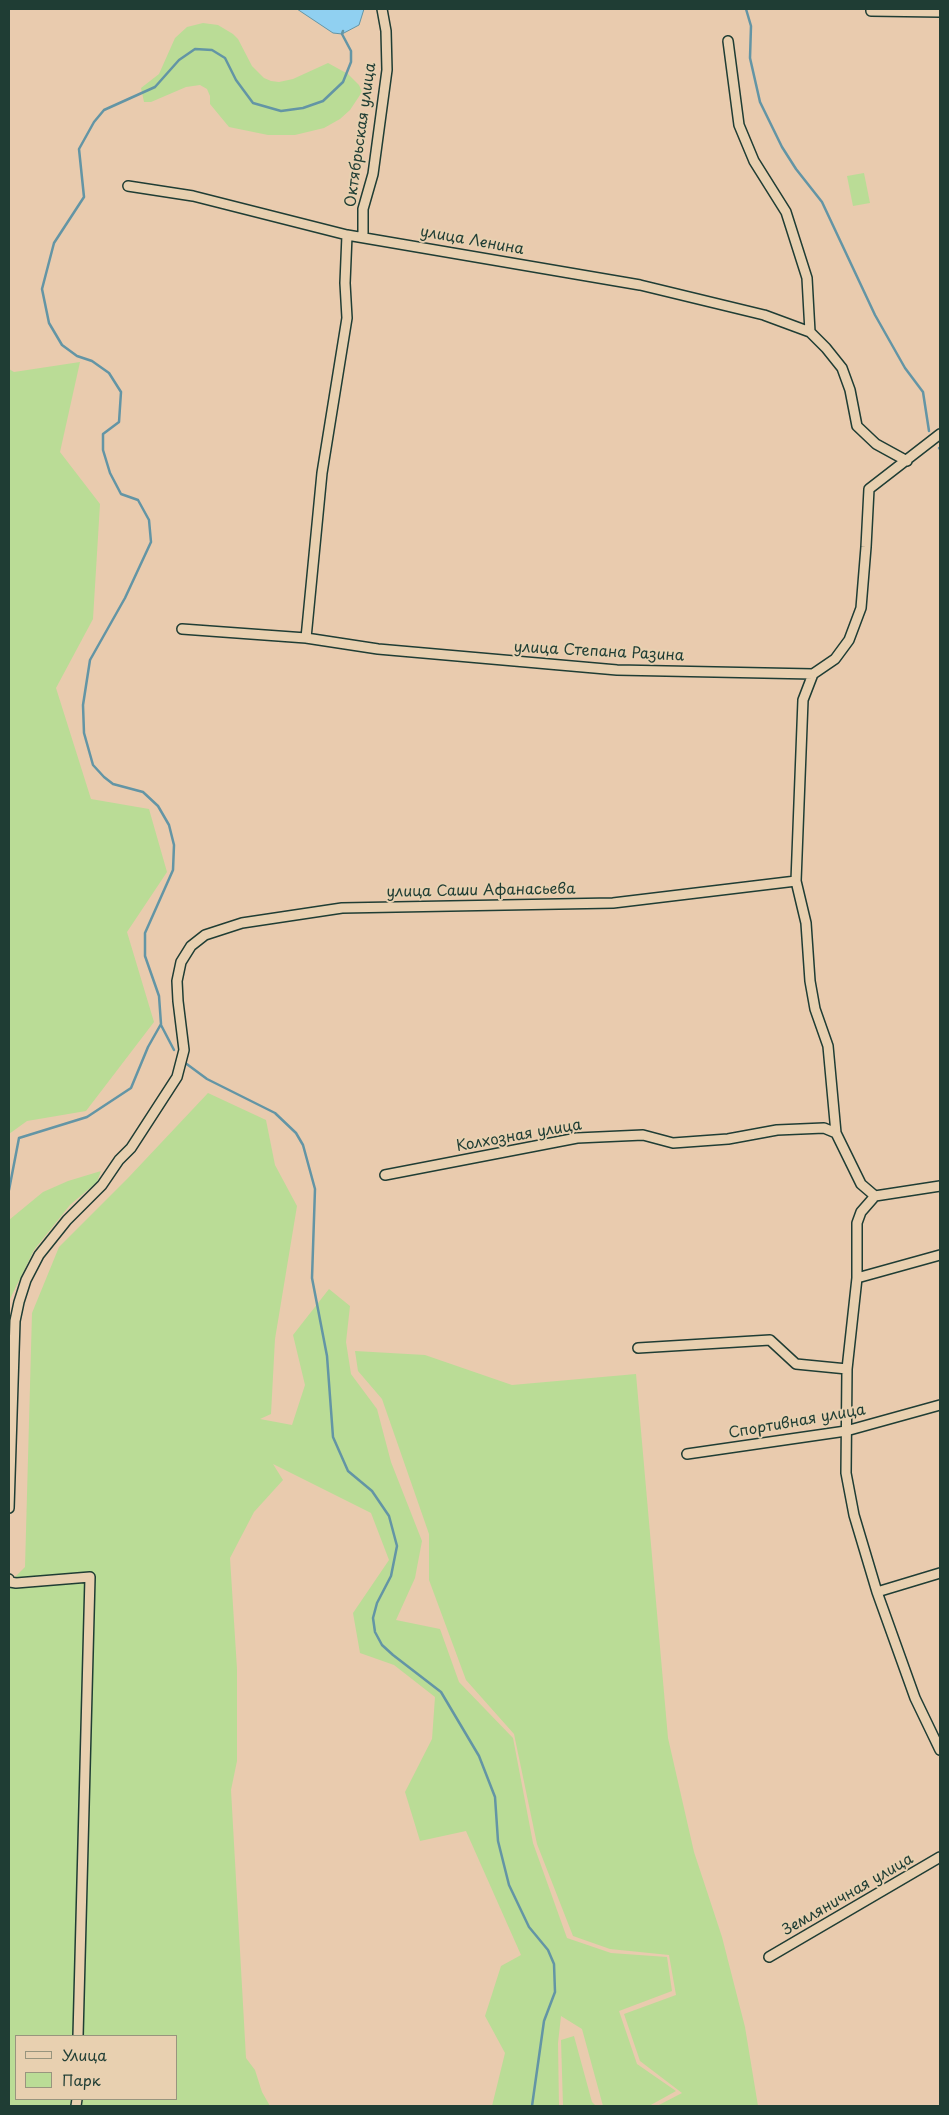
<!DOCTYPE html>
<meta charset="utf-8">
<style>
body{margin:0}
#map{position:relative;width:949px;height:2115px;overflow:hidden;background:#e9cbae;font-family:"Playpen Sans",sans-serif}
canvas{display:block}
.frame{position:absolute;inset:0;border:10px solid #1f3d34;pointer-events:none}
.legend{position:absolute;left:15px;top:2035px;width:162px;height:65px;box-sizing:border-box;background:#e8d0b0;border:1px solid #98957e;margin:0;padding:6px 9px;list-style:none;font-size:15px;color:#1f3d34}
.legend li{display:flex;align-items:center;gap:10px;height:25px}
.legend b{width:25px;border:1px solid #98957e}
</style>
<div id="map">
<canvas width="949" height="2115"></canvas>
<div class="frame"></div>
<ul class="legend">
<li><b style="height:6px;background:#e8d0b0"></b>Улица</li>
<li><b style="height:14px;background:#badc96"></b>Парк</li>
</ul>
</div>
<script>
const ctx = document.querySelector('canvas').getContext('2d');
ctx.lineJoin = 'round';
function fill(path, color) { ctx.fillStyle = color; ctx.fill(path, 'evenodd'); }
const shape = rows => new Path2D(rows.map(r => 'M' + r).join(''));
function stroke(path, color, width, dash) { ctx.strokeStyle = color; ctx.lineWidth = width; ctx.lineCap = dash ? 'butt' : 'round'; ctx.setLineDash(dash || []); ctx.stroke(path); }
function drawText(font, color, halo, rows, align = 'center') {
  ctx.font = font + ' "Playpen Sans",sans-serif'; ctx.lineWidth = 4; ctx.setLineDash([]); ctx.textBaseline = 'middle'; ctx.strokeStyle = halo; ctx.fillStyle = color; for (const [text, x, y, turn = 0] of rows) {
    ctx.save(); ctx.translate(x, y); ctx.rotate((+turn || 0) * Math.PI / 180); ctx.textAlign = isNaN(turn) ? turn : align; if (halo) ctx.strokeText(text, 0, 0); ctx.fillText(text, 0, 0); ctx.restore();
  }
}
fill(shape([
 [203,23,218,25,233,34,238,39,252,66,264,78,271,81,279,82,293,79,328,63,348,74,359,85,362,92,350,110,340,119,324,128,295,135,268,135,229,127,210,104,210,96,207,89,200,85,186,87,151,102,144,102,141,88,159,74,175,38,187,27],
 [864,173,870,203,853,206,847,176],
 [80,362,60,452,100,504,93,619,56,688,91,799,149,809,167,872,127,932,154,1022,86,1111,27,1121,9,1134,9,369,14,372],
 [208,1093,266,1120,275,1165,297,1206,275,1339,271,1414,260,1419,292,1425,305,1385,293,1335,329,1289,350,1306,346,1342,351,1374,377,1409,391,1462,422,1541,415,1578,396,1620,440,1629,459,1682,513,1738,533,1843,567,1938,611,1953,667,1957,672,1991,619,2011,637,2064,676,2091,649,2106,603,2106,582,2029,561,2016,558,2043,559,2106,492,2106,505,2053,485,2016,501,1966,521,1955,466,1831,420,1841,405,1792,432,1739,435,1697,394,1665,360,1653,353,1613,389,1560,371,1513,273,1464,283,1480,254,1512,230,1558,237,1669,237,1761,231,1790,246,2058,255,2070,262,2092,270,2106,9,2106,9,1583,25,1567,32,1313,59,1247,128,1178],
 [16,2036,176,2036,176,2099,16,2099],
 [101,1171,97,1182,70,1205,34,1250,9,1301,9,1220,43,1192,68,1181],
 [355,1351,425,1355,512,1385,636,1374,668,1738,694,1852,722,1937,745,2027,758,2106,657,2106,682,2093,640,2061,624,2014,676,1995,669,1955,610,1949,573,1936,537,1844,514,1734,466,1680,429,1580,429,1534,382,1399,358,1371],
 [574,2036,592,2102,596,2106,563,2106,561,2040]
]), '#badc96');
const water = shape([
 [297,9,364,9,359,25,342,34,333,33,297,9]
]);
fill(water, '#90d0f1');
stroke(water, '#6395a5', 1);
stroke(shape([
 [746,9,751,26,750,58,760,102,782,147,796,169,822,202,875,315,905,368,923,392,929,431],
 [939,448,940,449],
 [161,1025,174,1050],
 [184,1062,207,1079,275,1113,296,1133,303,1145,315,1189,312,1278,327,1356,333,1437,348,1471,372,1491,389,1516,397,1546,391,1576,377,1603,373,1618,375,1632,382,1645,393,1655,441,1692,479,1756,495,1797,498,1841,509,1885,529,1927,548,1950,554,1964,555,1992,544,2021,532,2106],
 [9,1190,19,1138,87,1117,131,1088,148,1047,161,1024,159,996,145,956,145,933,173,870,174,845,169,825,158,806,143,792,113,784,104,777,93,765,84,733,83,705,90,660,125,598,151,542,149,520,138,500,121,494,110,473,103,450,103,434,119,422,121,392,109,373,92,361,77,356,62,345,49,323,42,289,54,243,84,197,79,149,94,122,104,110,155,87,179,60,195,49,212,50,225,58,236,80,253,103,281,111,303,108,323,101,343,82,351,62,351,51,342,34,343,31]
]), '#6395a5', 2.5);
const street = shape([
 [871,9,871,11,940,12],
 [728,41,739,125,754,161,786,212,807,278,810,332],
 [128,186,193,196,347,235,640,285,764,315,810,332,826,348,842,368,850,390,857,426,876,444,907,461],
 [363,236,363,209,373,174,387,70,386,31,382,9],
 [182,629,306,638,378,649,617,670,813,674,835,659,849,640,861,608,866,547,869,489,940,434],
 [306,638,322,473,347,318,345,283,347,235],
 [813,674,803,700,796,881,806,923,810,981,815,1009,828,1046,836,1133,861,1184,875,1196,861,1212,857,1223,857,1278,847,1369,846,1473,854,1515,877,1592,915,1698,940,1750],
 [385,1175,577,1138,643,1135,673,1143,728,1139,777,1130,824,1128,836,1133],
 [875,1196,940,1186],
 [857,1278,940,1255],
 [638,1348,770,1340,796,1364,847,1369],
 [687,1454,846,1431,940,1405],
 [9,1508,15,1321,19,1302,26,1280,39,1255,67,1220,102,1185,119,1160,131,1148,177,1077,184,1050,178,1001,177,981,181,962,191,946,205,935,242,923,342,908,613,903,796,881],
 [9,1579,10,1582,16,1583,90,1577,78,2036],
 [877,1592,940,1573],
 [769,1957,940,1857],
 [76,2106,77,2099]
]);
stroke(street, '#1f3d34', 12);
stroke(street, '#e8d0b0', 9);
drawText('15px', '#1f3d34', '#e8d0b0', [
 ["Октябрьская улица",361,135,-82],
 ["улица Ленина",472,241,10],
 ["улица Степана Разина",599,652,3],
 ["улица Саши Афанасьева",481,891,-1],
 ["Колхозная улица",519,1136,-10],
 ["Спортивная улица",797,1422,-10],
 ["Земляничная улица",848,1895,-30]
]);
</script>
